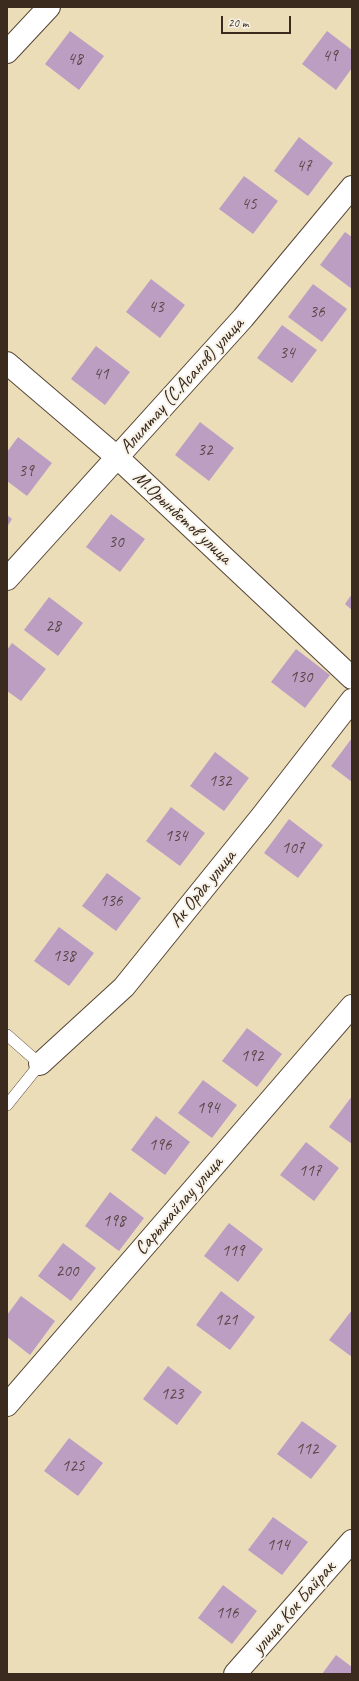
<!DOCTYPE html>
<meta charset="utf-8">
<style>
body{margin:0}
#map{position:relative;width:359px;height:1681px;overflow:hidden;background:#ecddb9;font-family:Caveat,sans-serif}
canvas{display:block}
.frame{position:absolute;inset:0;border:8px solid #3b2a1e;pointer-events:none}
.scale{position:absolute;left:221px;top:16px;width:70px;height:18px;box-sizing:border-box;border:2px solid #3b2a1e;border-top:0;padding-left:5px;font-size:12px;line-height:14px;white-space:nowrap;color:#3b2a1e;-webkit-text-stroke:3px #f7f3e8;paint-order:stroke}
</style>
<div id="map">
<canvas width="359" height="1681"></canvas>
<div class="frame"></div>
<div class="scale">20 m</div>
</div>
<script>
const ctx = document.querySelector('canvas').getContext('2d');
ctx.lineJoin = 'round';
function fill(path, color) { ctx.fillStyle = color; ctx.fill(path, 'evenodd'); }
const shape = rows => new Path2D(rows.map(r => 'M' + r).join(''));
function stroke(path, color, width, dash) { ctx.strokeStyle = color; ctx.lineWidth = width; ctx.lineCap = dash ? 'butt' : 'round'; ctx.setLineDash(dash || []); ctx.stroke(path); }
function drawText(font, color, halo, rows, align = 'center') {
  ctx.font = font + ' Caveat,sans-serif'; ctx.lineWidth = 4; ctx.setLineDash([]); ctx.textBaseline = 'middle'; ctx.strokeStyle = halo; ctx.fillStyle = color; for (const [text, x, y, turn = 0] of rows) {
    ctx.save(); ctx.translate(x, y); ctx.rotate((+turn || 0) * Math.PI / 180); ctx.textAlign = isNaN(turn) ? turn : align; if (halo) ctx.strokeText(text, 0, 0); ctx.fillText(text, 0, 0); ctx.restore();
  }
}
fill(shape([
 [70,31,104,56,79,90,45,64],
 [327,31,352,50,352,68,336,90,302,64],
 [299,137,333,163,308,196,274,171],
 [244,176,278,201,253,234,219,209],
 [345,232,352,237,352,289,320,265],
 [151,279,185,305,160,338,126,312],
 [313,284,347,309,322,342,288,317],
 [282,325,317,350,292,383,257,358],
 [96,346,130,372,105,405,71,379],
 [200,422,234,448,209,481,175,455],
 [18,437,52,463,27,496,7,481,7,452],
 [111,514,145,539,120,572,86,547],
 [7,515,12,519,7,527],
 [352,594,352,610,345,604],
 [49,597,83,623,58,656,24,630],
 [12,643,46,669,21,701,7,691,7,650],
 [296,649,330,675,305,708,271,682],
 [352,738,352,782,331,766],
 [215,752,249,778,224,811,190,786],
 [171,807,205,833,180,866,146,841],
 [289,819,323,845,298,878,264,853],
 [107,873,141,898,116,931,82,906],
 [59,927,94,953,69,986,34,961],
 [247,1028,282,1054,257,1087,222,1061],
 [203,1080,237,1105,212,1138,178,1113],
 [352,1096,352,1144,329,1127],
 [156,1116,190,1142,165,1175,131,1150],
 [306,1142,339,1168,314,1201,280,1175],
 [110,1192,144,1218,119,1251,85,1226],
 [229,1223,263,1249,238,1282,204,1256],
 [63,1243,96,1268,71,1301,38,1276],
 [221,1291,255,1317,230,1350,196,1325],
 [21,1296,55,1321,30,1355,7,1337,7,1315],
 [352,1310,352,1357,329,1340],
 [168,1366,202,1392,177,1425,143,1399],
 [302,1421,337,1446,311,1479,277,1454],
 [69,1438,103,1463,78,1496,44,1471],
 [273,1517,308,1542,282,1575,248,1550],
 [223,1585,257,1611,232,1644,198,1618],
 [336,1655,352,1667,352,1674,322,1674]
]), '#bc9ec3');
const lane = shape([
 [7,1035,40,1064,7,1105]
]);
const street = shape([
 [7,52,49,7],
 [7,363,118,458,352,678],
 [7,579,243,318,352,187],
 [40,1064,124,987,262,816,352,700],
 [7,1405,352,1006],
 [235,1674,352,1541]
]);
stroke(lane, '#564535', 12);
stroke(street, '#564535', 24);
stroke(lane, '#fff', 11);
stroke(street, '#fff', 22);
drawText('17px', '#5b4747', null, [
 ["49",330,57],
 ["48",75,60],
 ["47",304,167],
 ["45",249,205],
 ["43",156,308],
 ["36",317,313],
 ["34",287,354],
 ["41",101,375],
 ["32",205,451],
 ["39",26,472],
 ["30",116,543],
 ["28",53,627],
 ["130",301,678],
 ["132",220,782],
 ["134",176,837],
 ["107",293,849],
 ["136",111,902],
 ["138",64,957],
 ["192",252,1057],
 ["194",208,1109],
 ["196",160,1146],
 ["117",310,1172],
 ["198",114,1222],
 ["119",233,1252],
 ["200",67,1272],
 ["121",226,1321],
 ["123",172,1395],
 ["112",307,1450],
 ["125",73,1467],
 ["114",278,1546],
 ["116",227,1614]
]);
drawText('19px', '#3b2a1e', '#f7f3e8', [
 ["Алимтау (С.Асанов) улица",182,386,-48],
 ["М.Орынбетов улица",182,518,43],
 ["Ак Орда улица",203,889,-51],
 ["Сарыжайлау улица",179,1206,-49],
 ["улица Кок Байрак",294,1608,-49]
]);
</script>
